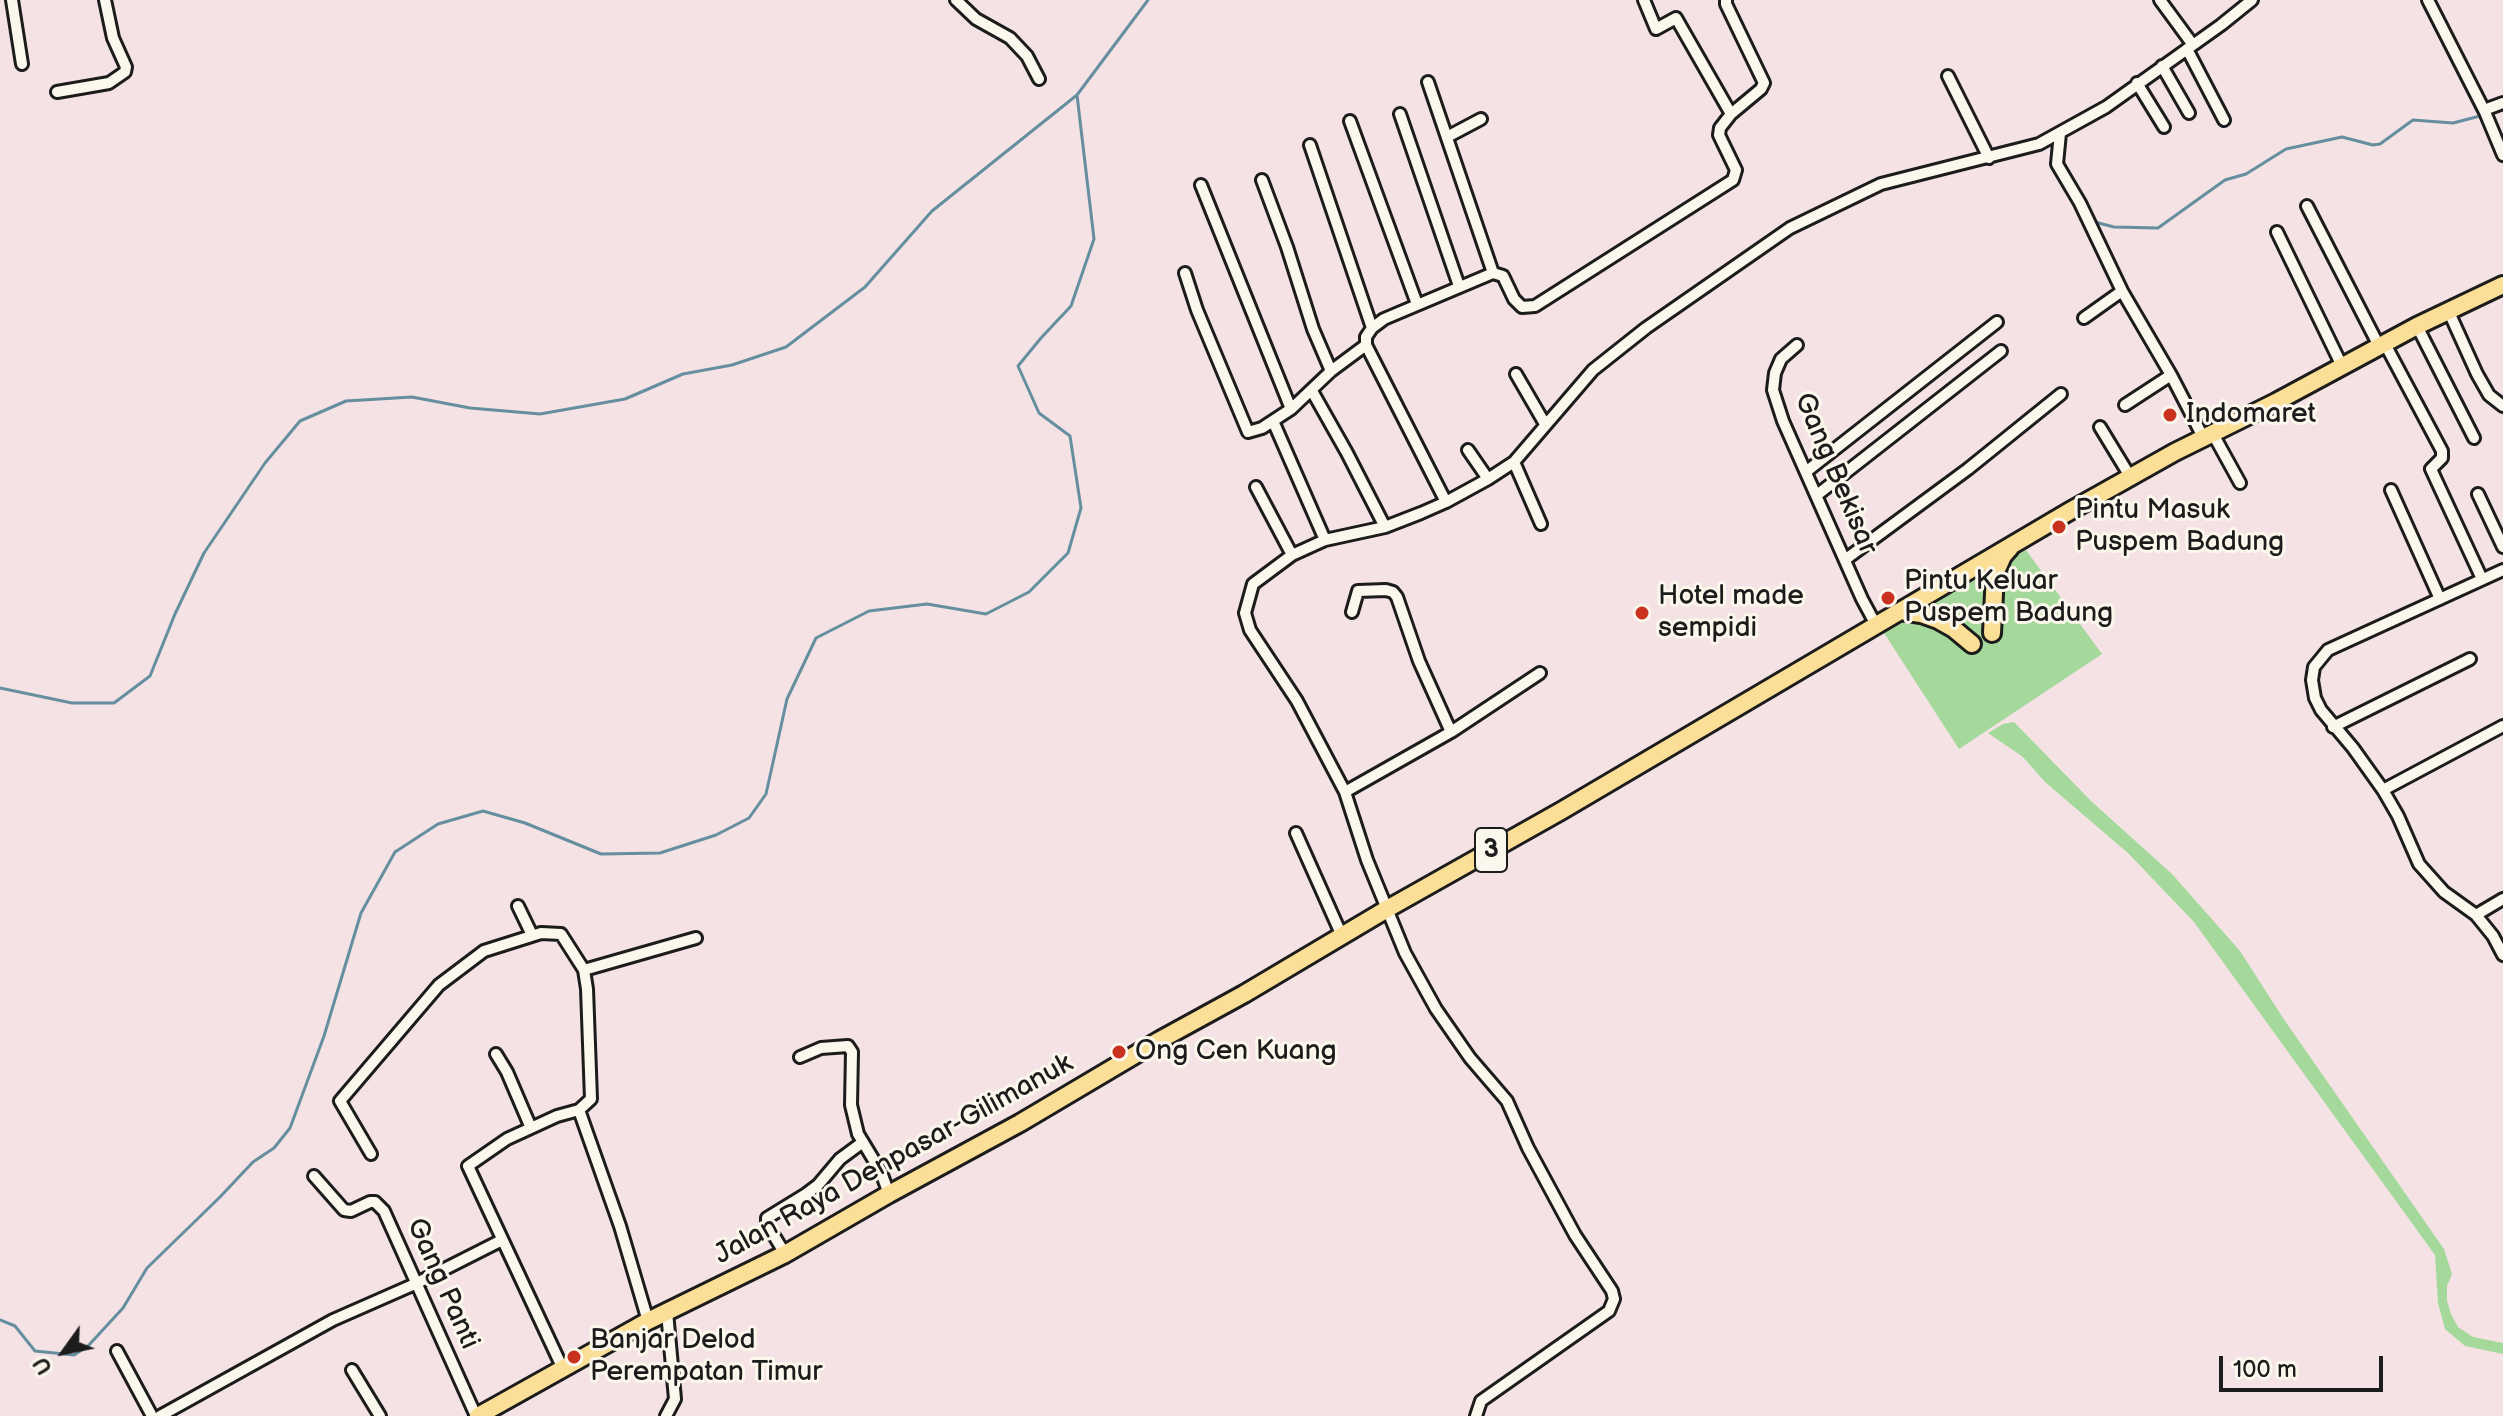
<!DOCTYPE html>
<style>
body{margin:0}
#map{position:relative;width:2503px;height:1416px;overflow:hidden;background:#f4e2e4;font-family:"Balsamiq Sans",sans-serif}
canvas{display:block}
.north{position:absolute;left:24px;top:1312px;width:80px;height:80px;-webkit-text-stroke:6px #fbf7ec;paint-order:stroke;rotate:237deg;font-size:22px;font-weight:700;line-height:32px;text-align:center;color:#1c1c1c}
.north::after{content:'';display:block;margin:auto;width:28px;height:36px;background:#1c1c1c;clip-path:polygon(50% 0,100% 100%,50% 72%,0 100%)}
.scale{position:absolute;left:2219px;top:1356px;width:164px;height:36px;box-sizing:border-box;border:4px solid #1c1c1c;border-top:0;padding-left:10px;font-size:24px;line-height:28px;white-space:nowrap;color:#1c1c1c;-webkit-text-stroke:6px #fbf7ec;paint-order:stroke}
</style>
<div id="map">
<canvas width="2503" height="1416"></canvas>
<div class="north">U</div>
<div class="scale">100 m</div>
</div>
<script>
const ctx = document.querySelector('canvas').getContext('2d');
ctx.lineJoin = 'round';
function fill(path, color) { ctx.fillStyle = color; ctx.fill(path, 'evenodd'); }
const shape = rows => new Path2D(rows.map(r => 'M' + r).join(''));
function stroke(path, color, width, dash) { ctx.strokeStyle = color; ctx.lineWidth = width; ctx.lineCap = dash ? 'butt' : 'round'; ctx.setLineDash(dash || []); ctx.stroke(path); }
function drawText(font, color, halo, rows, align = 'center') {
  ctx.font = font + ' "Balsamiq Sans",sans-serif'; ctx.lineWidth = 6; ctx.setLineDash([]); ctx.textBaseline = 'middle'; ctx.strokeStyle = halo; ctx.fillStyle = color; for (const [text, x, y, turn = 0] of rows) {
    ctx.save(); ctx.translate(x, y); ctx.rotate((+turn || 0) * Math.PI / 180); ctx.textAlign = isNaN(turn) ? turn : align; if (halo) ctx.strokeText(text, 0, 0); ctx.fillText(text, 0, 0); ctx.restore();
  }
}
fill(shape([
 [2026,550,2102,654,1959,749,1884,633],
 [2014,722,2091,801,2172,874,2240,951,2285,1021,2444,1249,2452,1274,2447,1286,2447,1301,2451,1314,2458,1327,2473,1337,2503,1343,2503,1354,2465,1346,2445,1329,2438,1303,2435,1255,2194,922,2128,853,2045,782,2023,757,1988,733,2003,724]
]), '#a4d99b');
stroke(shape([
 [2091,221,2114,227,2158,228,2225,180,2246,174,2286,149,2342,137,2373,145,2380,144,2413,120,2453,123,2484,115],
 [0,688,72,703,114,703,150,676,175,614,204,553,265,463,300,421,346,401,412,397,470,408,540,414,625,399,683,374,732,365,786,347,865,287,932,211,1077,95,1148,0],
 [0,1320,15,1326,35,1351,74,1355,88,1346,123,1308,147,1268,220,1197,253,1162,274,1148,290,1128,324,1036,361,913,395,852,438,824,483,811,525,823,601,854,660,853,716,835,749,818,766,794,787,699,816,638,869,611,927,604,986,614,1029,592,1068,553,1081,508,1070,436,1039,413,1018,366,1041,338,1071,306,1094,239,1077,95]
]), '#658f9f', 3);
const minor = shape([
 [12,0,22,64],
 [956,0,976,19,1010,38,1027,56,1039,79],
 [1644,0,1656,29,1676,18,1731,114],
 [2160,0,2193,45],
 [2428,0,2485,112,2503,155],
 [2187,49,2224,120],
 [2162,66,2189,113],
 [1948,76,1989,158],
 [1428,82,1493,273,1384,319,1372,328,1366,337,1366,345,1446,502],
 [2137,83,2164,127],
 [57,92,109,83,125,72,126,67,113,38,105,0],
 [2484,110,2503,103],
 [1400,114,1459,286],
 [1350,121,1417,304],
 [2060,133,2057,164,2080,203,2122,291,2171,375,2204,439],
 [1447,137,1481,119],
 [1310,145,1372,328],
 [1262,180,1287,247,1313,329,1331,371],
 [1201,185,1291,409],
 [2307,206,2379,346],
 [2277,232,2342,366],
 [1185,273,1197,310,1248,432,1262,428,1291,409,1331,371,1366,345],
 [1493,273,1503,276,1514,299,1522,307,1535,306,1733,180,1736,170,1719,135,1720,128,1731,114,1761,89,1764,83,1726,4,1726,0],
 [2448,310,2477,374,2489,395,2503,406],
 [2084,318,2122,291],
 [2417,326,2474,438],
 [2385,344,2442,451,2442,458,2431,469,2482,579],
 [1797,345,1781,359,1775,373,1773,390,1783,421,1862,599,1876,625],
 [1516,374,1545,424],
 [1312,391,1347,453,1385,527],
 [2125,405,2171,375],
 [1273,421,1325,540],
 [2100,427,2131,478],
 [2213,434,2240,483],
 [1468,450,1488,479],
 [1514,462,1541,524],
 [1807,471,1997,322],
 [1256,487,1292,555],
 [2391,490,2440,599],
 [2478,494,2503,547],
 [1817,495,2001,351],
 [1846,559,1968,469,2061,394],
 [2503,570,2328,650,2314,667,2312,680,2315,698,2321,710,2353,748,2383,790,2398,816,2419,864,2444,892,2476,915,2493,936,2503,955],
 [1352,612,1358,591,1386,590,1393,592,1397,597,1419,661,1451,732],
 [2333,727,2470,659],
 [2383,790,2503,726],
 [1345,792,1451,732,1540,673],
 [1296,833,1342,936],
 [518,906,532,935],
 [2476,915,2503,899],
 [584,970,696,938],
 [496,1054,507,1072,531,1128],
 [800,1057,821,1048,848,1046,852,1052,851,1105,858,1134,881,1172,889,1194],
 [579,1110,620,1226,648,1321],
 [371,1154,340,1101,439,985,484,951,541,933,561,934,584,970,587,989,591,1099,579,1110,557,1116,507,1139,468,1166,563,1369],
 [314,1176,344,1210,351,1211,370,1202,375,1202,384,1211,476,1416],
 [785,1254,767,1224,767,1218,806,1194,818,1185,840,1159,863,1142],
 [117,1351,152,1416],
 [352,1370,380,1416],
 [160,1416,333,1320,415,1284,502,1240],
 [666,1416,675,1399,667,1312],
 [1476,1416,1481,1401,1609,1311,1614,1299,1612,1291,1575,1235,1528,1148,1507,1101,1470,1058,1436,1009,1405,953,1367,860,1345,792,1297,701,1250,630,1245,613,1253,584,1292,555,1325,540,1385,527,1421,513,1446,502,1488,479,1514,462,1593,370,1646,328,1790,228,1881,184,2039,144,2106,107,2221,25,2252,0]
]);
const trunk = shape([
 [1900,611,1921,614,1938,620,1954,629,1972,644],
 [1992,633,1995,574,2003,556,2010,548],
 [478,1416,648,1321,785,1254,889,1194,1020,1123,1160,1040,1244,994,1387,909,1561,811,2070,511,2175,452,2276,402,2417,326,2503,285]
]);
stroke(minor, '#1c1c1c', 16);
stroke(trunk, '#1c1c1c', 22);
stroke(minor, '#fbf7ec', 10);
stroke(trunk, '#fbdf96', 16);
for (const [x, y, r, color] of [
 [2170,415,8,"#c8321e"],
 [2059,527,8,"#c8321e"],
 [1888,598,8,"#c8321e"],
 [1642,613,8,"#c8321e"],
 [1119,1052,8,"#c8321e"],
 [574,1357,8,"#c8321e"]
]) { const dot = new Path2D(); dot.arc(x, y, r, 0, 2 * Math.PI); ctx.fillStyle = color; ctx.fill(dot); stroke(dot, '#fbf7ec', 3); }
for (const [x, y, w] of [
 [1491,850,32]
]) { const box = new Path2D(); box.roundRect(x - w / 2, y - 22, w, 44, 6); ctx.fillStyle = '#fbf7ec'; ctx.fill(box); stroke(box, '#1c1c1c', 2); }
drawText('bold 26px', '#1c1c1c', null, [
 ["3",1491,850]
]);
drawText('28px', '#1c1c1c', '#fbf7ec', [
 ["Indomaret",2186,415],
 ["Pintu Masuk",2075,511],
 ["Puspem Badung",2075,543],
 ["Pintu Keluar",1904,582],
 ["Puspem Badung",1904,614],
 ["Hotel made",1658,597],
 ["sempidi",1658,629],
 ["Ong Cen Kuang",1135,1052],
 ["Banjar Delod",590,1341],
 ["Perempatan Timur",590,1373]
], 'left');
drawText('28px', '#1c1c1c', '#fbf7ec', [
 ["Gang Bekisar",1835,474,67],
 ["Jalan Raya Denpasar-Gilimanuk",894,1160,-29],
 ["Gang Panti",442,1284,66]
]);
</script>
